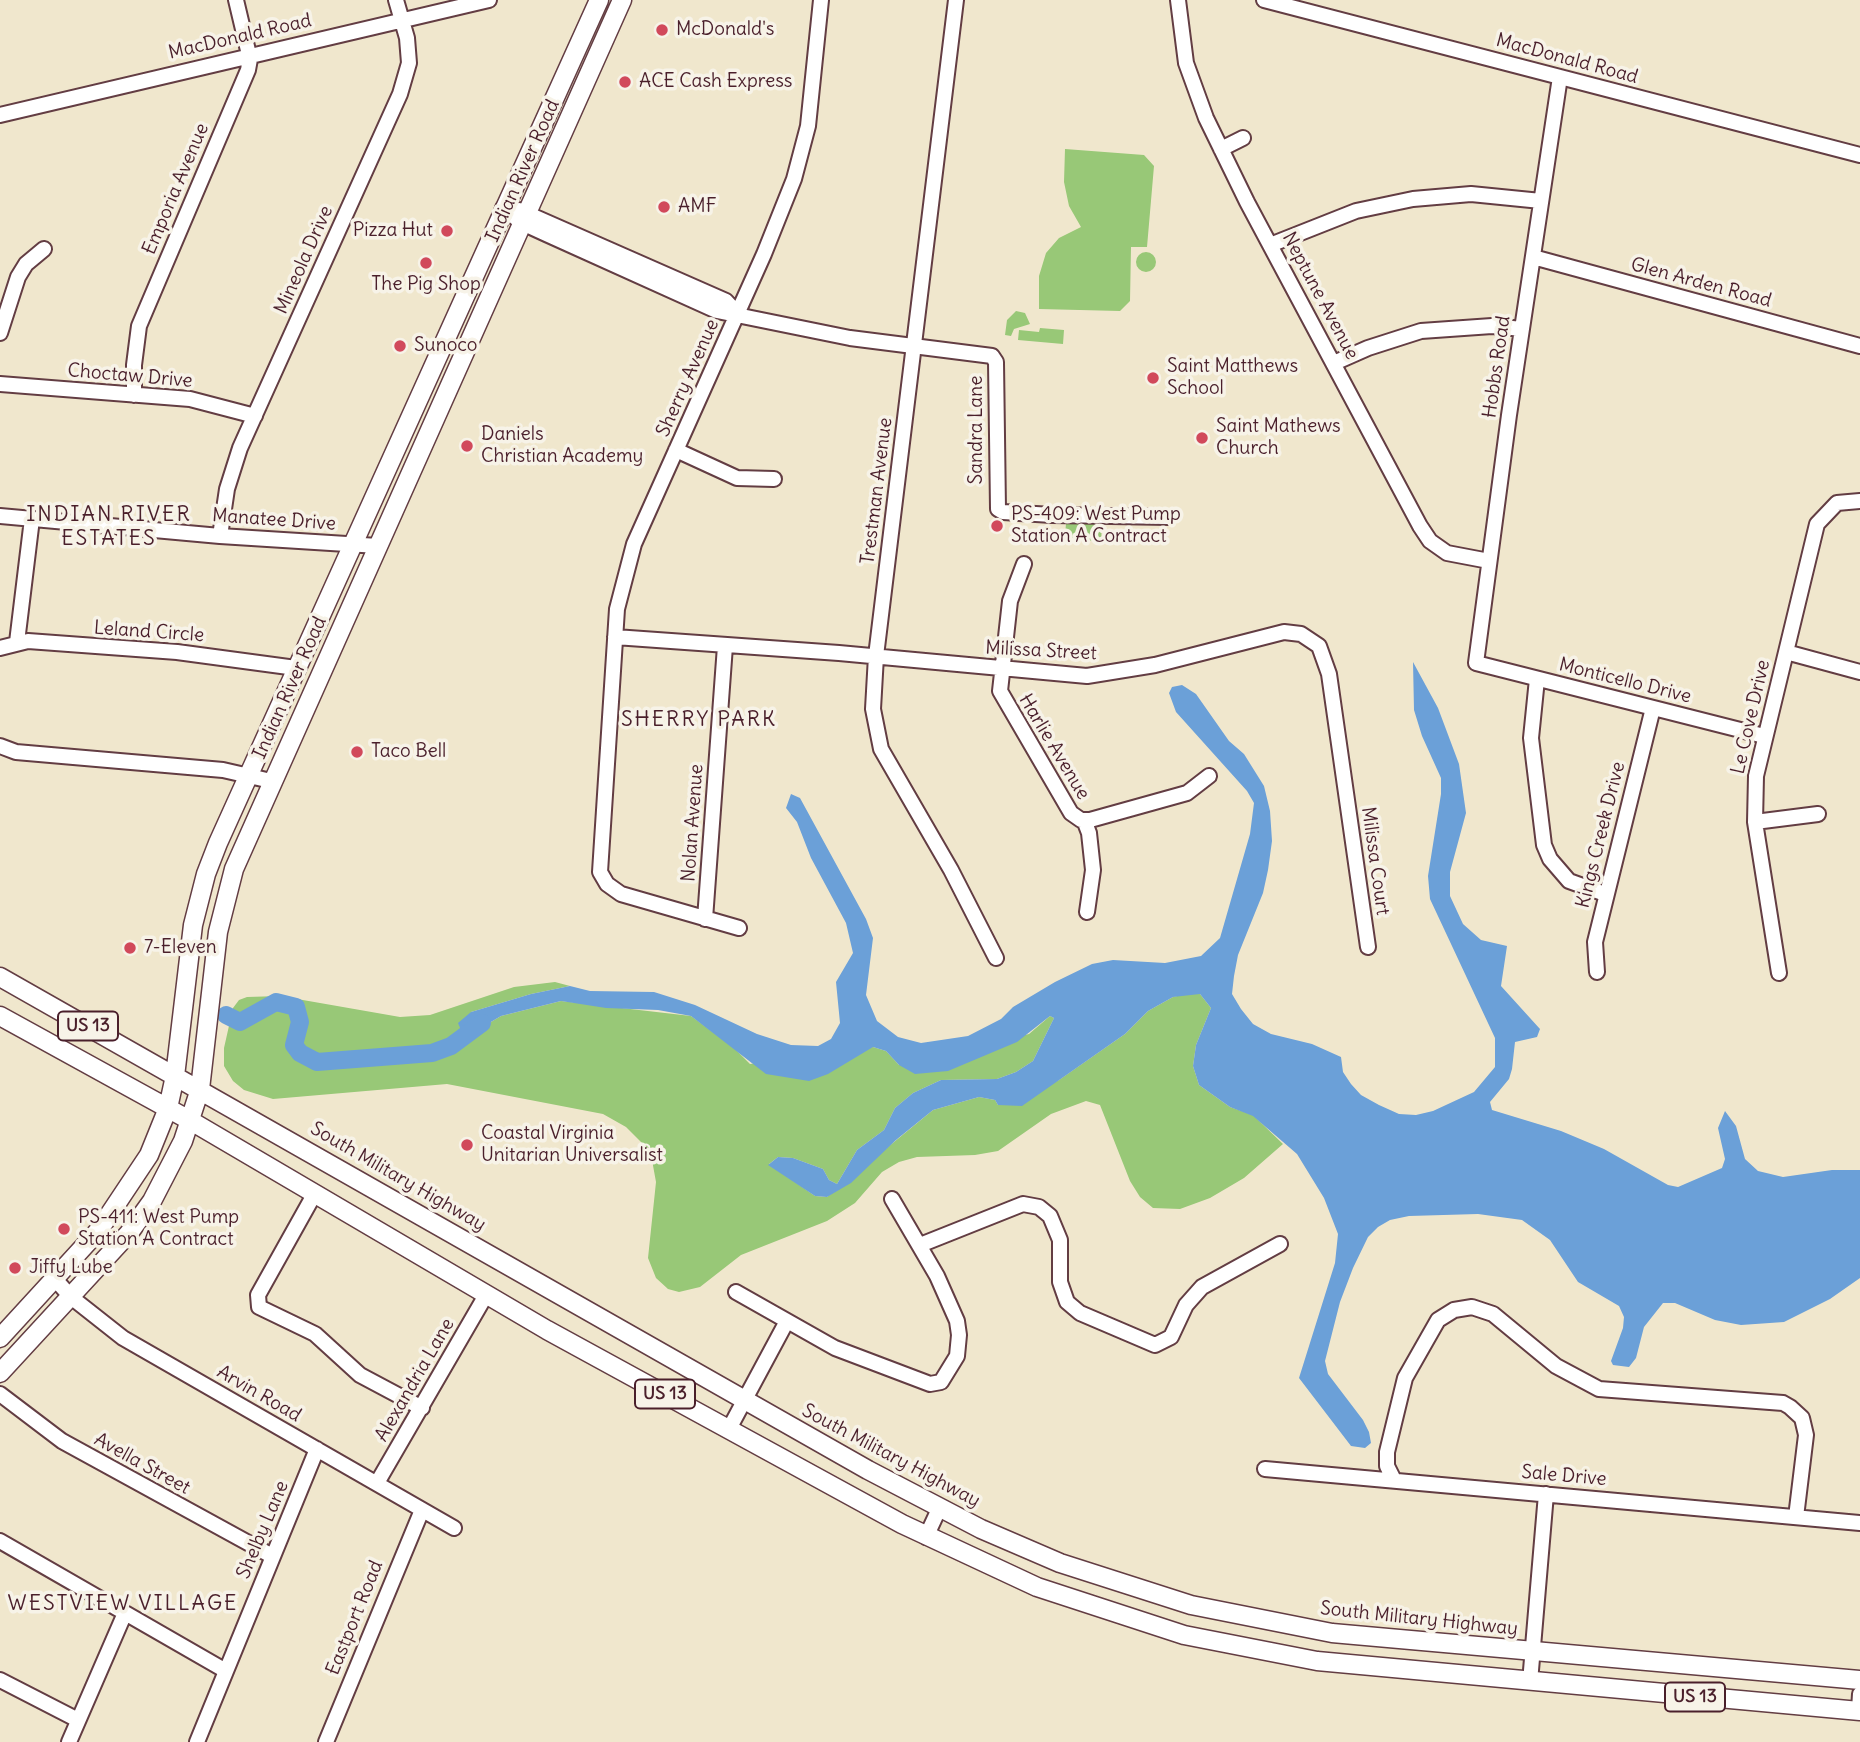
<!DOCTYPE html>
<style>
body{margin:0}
canvas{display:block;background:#f0e7cd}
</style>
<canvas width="1860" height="1742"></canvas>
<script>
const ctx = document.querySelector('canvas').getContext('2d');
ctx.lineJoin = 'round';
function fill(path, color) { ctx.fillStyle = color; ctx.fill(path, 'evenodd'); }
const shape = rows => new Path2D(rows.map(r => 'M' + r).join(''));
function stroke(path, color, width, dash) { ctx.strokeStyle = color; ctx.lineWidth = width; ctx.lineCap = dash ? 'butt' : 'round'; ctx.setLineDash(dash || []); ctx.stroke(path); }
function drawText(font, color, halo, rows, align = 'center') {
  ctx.font = font + ' Delius,sans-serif'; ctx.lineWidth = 7; ctx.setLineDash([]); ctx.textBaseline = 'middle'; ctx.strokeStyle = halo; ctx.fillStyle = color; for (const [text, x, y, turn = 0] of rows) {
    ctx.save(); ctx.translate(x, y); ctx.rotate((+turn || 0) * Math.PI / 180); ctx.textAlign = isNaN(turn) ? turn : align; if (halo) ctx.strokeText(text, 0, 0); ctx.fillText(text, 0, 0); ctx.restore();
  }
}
fill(shape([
 [1065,149,1144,155,1154,166,1147,247,1131,247,1130,301,1120,311,1039,309,1039,276,1046,253,1059,238,1081,227,1069,206,1064,182],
 '1136 262a10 10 0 1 1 20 0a10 10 0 1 1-20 0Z',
 [1016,311,1025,313,1030,324,1014,329,1011,336,1005,335,1007,320],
 [1040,328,1064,330,1063,344,1018,340,1019,330,1039,332],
 [1066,523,1102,523,1101,542,1065,537],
 [555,982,570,986,531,994,471,1012,469,1035,501,1016,561,1001,691,1016,733,1047,750,1064,873,1047,886,1051,899,1065,1029,1034,1050,1016,1054,1018,1033,1061,1016,1072,997,1079,941,1080,913,1093,895,1108,884,1130,857,1150,837,1184,829,1180,823,1169,793,1158,778,1157,769,1164,815,1196,827,1197,933,1110,979,1097,995,1100,998,1105,1059,1080,1125,1034,1148,1011,1173,997,1190,993,1200,994,1211,1008,1196,1045,1193,1066,1199,1085,1230,1107,1253,1115,1283,1144,1244,1178,1210,1198,1180,1209,1153,1208,1140,1197,1130,1181,1100,1105,1086,1101,1051,1114,998,1151,975,1155,917,1157,899,1162,882,1172,855,1203,827,1221,741,1255,700,1287,679,1292,668,1289,656,1278,648,1258,656,1182,652,1160,645,1146,626,1127,603,1114,447,1084,273,1099,244,1090,233,1081,224,1066,224,1048,233,1008,239,1000,247,997,280,996,400,1017,430,1015,514,987]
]), '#98c877');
fill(shape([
 [1413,662,1438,708,1459,764,1466,813,1450,872,1450,896,1463,924,1481,940,1507,946,1501,986,1540,1029,1537,1037,1515,1042,1512,1069,1509,1079,1490,1102,1492,1110,1561,1131,1604,1149,1668,1185,1678,1187,1722,1168,1725,1159,1718,1128,1725,1111,1736,1126,1745,1159,1758,1171,1783,1177,1832,1170,1860,1170,1860,1278,1830,1299,1784,1322,1741,1325,1715,1320,1675,1303,1663,1303,1644,1327,1636,1358,1629,1367,1613,1365,1611,1361,1623,1328,1624,1317,1619,1306,1578,1282,1550,1240,1522,1220,1478,1214,1409,1216,1390,1220,1378,1227,1368,1237,1353,1268,1340,1302,1325,1361,1328,1374,1363,1420,1369,1432,1371,1443,1365,1448,1351,1446,1299,1378,1335,1263,1338,1234,1324,1198,1297,1154,1253,1116,1230,1107,1199,1085,1193,1066,1196,1045,1211,1008,1200,994,1173,997,1148,1011,1125,1034,1022,1106,998,1105,995,1100,979,1097,933,1110,896,1140,851,1183,827,1197,815,1196,768,1165,778,1157,793,1158,823,1169,829,1180,837,1184,857,1150,884,1130,895,1108,913,1093,941,1080,997,1079,1016,1072,1033,1061,1054,1018,1050,1016,1017,1042,948,1071,915,1074,899,1065,886,1051,873,1047,828,1074,809,1081,766,1074,691,1016,658,1010,606,1008,561,1001,501,1016,469,1035,463,1035,458,1023,471,1012,531,994,570,986,590,991,654,992,695,1005,757,1034,791,1045,818,1046,831,1039,840,1023,836,982,853,953,846,923,811,858,797,822,786,808,791,794,800,798,866,919,873,938,866,995,877,1021,898,1037,921,1043,968,1036,1001,1019,1013,1007,1055,982,1092,964,1113,960,1165,963,1201,956,1220,938,1250,834,1254,803,1247,791,1176,712,1169,693,1172,687,1182,685,1196,694,1229,741,1244,754,1264,786,1270,811,1272,841,1268,870,1263,893,1238,955,1234,976,1232,994,1241,1009,1253,1024,1271,1034,1312,1044,1341,1057,1343,1072,1351,1084,1361,1095,1379,1105,1399,1114,1416,1115,1433,1111,1474,1092,1495,1067,1495,1038,1430,899,1428,876,1441,794,1441,778,1422,736,1414,710]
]), '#6ba0d8');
stroke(shape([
 [226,1015,240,1022,276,1002,296,1007,300,1022,294,1045,300,1053,317,1062,432,1053,451,1046,482,1023]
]), '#6ba0d8', 18);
const minor = shape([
 [956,0,876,656,873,709,881,749,951,870,996,958],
 [1178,0,1186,63,1206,118,1247,202,1420,526,1430,541,1447,553,1489,561],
 [1264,0,1860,155],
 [1560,77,1509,415,1476,663,1764,736],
 [0,115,489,0],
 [1221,149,1243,138],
 [503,208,522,223,546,234,717,311,850,338,992,356,996,362,998,509,1003,512,1052,515,1169,517],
 [519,210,726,301,738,314],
 [1270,245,1356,211,1413,199,1471,194,1541,201],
 [1533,257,1860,346],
 [0,333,18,277,26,264,44,249],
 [1334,363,1368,348,1421,331,1492,326,1522,329],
 [0,384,190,399,255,416],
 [134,395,134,365,139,326,248,70,250,59,236,0],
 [676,450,737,478,774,479],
 [0,516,220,536,378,546],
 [220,536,227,489,240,448,400,94,409,63,407,38,396,0],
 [1024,564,1010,601,1000,691,1071,813,1081,820,1090,820,1187,793,1209,776],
 [615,637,839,653,1087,676,1155,665,1284,632,1301,634,1319,646,1329,674,1368,947],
 [17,642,32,519],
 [0,648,28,641,177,652,296,668],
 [1786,652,1860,672],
 [1537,679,1531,738,1544,845,1550,859,1569,881,1605,894],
 [0,746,16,752,223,770,271,781],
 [1084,820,1089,833,1093,870,1087,912],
 [1755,822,1818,814],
 [705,919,725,646],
 [739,928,621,894,607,884,600,872,617,609,634,544,764,254,794,179,808,126,821,0],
 [1597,972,1595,942,1653,708],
 [1779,973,1755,822,1756,776,1817,524,1837,503,1860,501],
 [315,1193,258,1295,259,1307,315,1334,360,1375,422,1408],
 [920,1245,1023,1204,1039,1207,1050,1216,1060,1240,1060,1282,1067,1302,1080,1313,1155,1345,1171,1337,1186,1305,1202,1287,1280,1244],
 [55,1279,71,1297,123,1338,454,1528],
 [736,1292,835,1348,930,1384,941,1382,957,1356,959,1335,957,1321,937,1276,892,1199],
 [0,1394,62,1441,272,1556],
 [729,1429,787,1321],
 [1265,1469,1860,1523],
 [1394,1480,1387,1466,1387,1452,1405,1378,1438,1320,1454,1310,1472,1307,1493,1314,1556,1366,1599,1389,1783,1403,1790,1407,1802,1418,1806,1435,1796,1517],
 [377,1483,486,1295],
 [926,1537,939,1509],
 [0,1541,226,1671],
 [0,1680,78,1720],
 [1530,1682,1546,1494],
 [1859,1710,1860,1694],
 [69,1742,125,1613],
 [197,1742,317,1449],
 [326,1742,422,1510]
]);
const major = shape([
 [0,977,868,1470,981,1529,1060,1563,1191,1605,1332,1633,1860,1680],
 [0,1016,191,1121,547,1330,902,1524,1037,1587,1184,1635,1317,1661,1860,1711],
 [0,1338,99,1230,149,1155,168,1108,175,1076,193,925,206,874,218,843,599,0],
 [0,1373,129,1233,152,1201,183,1141,200,1089,218,932,234,869,622,0]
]);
stroke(minor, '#633d43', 18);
stroke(major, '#633d43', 21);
stroke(minor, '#fff', 14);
stroke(major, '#fff', 18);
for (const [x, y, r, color] of [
 [662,30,7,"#d1495b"],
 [625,82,7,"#d1495b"],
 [664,207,7,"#d1495b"],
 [447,231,7,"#d1495b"],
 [426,263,7,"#d1495b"],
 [400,346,7,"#d1495b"],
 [1153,378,7,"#d1495b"],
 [1202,438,7,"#d1495b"],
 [467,446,7,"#d1495b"],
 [997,526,7,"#d1495b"],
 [357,752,7,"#d1495b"],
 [130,948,7,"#d1495b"],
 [467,1145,7,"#d1495b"],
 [64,1229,7,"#d1495b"],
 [15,1268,7,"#d1495b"]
]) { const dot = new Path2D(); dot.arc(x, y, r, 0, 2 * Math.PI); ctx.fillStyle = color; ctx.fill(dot); stroke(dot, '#f7f3e8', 2.5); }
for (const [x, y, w] of [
 [88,1026,60],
 [665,1394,60],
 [1695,1697,60]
]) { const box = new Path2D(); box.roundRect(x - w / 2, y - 14.5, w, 29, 5); ctx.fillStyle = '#f7f3e8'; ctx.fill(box); stroke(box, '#4a1f2b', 2); }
drawText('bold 18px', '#4a1f2b', null, [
 ["US 13",88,1026],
 ["US 13",665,1394],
 ["US 13",1695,1697]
]);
drawText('19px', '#4a1f2b', '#f7f3e8', [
 ["McDonald's",676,30],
 ["ACE Cash Express",639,82],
 ["AMF",678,207],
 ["Pizza Hut",433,231,"right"],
 ["The Pig Shop",426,285,"center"],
 ["Sunoco",414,346],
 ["Saint Matthews",1167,367],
 ["School",1167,389],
 ["Saint Mathews",1216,427],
 ["Church",1216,449],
 ["Daniels",481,435],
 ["Christian Academy",481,457],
 ["PS-409: West Pump",1011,515],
 ["Station A Contract",1011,537],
 ["Taco Bell",371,752],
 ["7-Eleven",144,948],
 ["Coastal Virginia",481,1134],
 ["Unitarian Universalist",481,1156],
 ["PS-411: West Pump",78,1218],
 ["Station A Contract",78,1240],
 ["Jiffy Lube",29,1268]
], 'left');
drawText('19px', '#4a1f2b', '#f7f3e8', [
 ["MacDonald Road",240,37,-13],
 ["MacDonald Road",1567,59,15],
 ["Indian River Road",523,171,-66],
 ["Emporia Avenue",176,189,-67],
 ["Mineola Drive",304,260,-66],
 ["Glen Arden Road",1701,283,15],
 ["Neptune Avenue",1320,296,62],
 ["Hobbs Road",1497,367,-82],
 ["Choctaw Drive",130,376,5],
 ["Sherry Avenue",688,378,-66],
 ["Sandra Lane",977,430,-90],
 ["Trestman Avenue",877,491,-83],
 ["Manatee Drive",274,520,4],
 ["Leland Circle",149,632,4],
 ["Milissa Street",1041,651,3],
 ["Monticello Drive",1625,681,14],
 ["Indian River Road",290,688,-66],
 ["Le Cove Drive",1751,717,-77],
 ["Harlie Avenue",1054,747,59],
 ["Nolan Avenue",693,823,-86],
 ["Kings Creek Drive",1601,835,-76],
 ["Milissa Court",1375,861,82],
 ["South Military Highway",398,1177,30],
 ["Alexandria Lane",415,1380,-60],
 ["Arvin Road",259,1394,30],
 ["South Military Highway",891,1456,28],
 ["Avella Street",142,1464,29],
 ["Sale Drive",1564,1476,5],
 ["Shelby Lane",263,1530,-67],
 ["Eastport Road",355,1618,-68],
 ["South Military Highway",1419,1619,6]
]);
ctx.letterSpacing = '2px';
drawText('21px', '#4a1f2b', '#f7f3e8', [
 ["INDIAN RIVER",109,515],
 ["ESTATES",109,539],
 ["SHERRY PARK",699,720],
 ["WESTVIEW VILLAGE",123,1604]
]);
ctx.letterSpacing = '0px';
</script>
